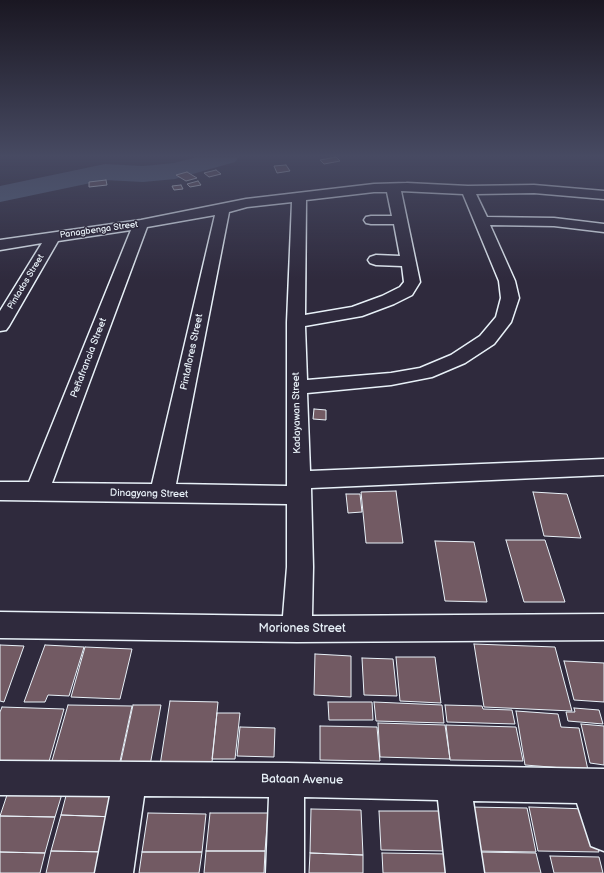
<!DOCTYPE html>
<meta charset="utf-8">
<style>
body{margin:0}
canvas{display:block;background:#2f2a3d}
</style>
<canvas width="604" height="873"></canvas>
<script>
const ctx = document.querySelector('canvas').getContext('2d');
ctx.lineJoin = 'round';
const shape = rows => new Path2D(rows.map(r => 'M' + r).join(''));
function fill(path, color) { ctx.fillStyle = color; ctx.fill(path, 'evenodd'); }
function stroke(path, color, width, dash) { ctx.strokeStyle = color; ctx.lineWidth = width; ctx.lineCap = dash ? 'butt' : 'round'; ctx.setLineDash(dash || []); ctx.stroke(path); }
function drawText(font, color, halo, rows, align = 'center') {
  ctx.font = font + ' "Balsamiq Sans",sans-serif'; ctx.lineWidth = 3; ctx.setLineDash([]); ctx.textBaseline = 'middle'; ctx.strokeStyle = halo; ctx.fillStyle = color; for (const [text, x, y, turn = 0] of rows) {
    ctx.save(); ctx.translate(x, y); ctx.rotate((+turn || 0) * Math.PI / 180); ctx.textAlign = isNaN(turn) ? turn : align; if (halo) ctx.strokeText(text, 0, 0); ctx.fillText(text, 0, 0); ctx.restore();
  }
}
fill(shape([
 [0,187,6,192,6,194,2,194,0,191,0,187]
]), '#8f9bae');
fill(shape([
 [197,157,239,157,235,162,175,179,143,182,105,180,0,202,0,186,105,164,143,166,174,163,197,157]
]), '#53617c');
const building = shape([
 [336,157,340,161,324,164,320,160,336,157],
 [286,165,290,171,277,173,274,166,286,165],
 [216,170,221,174,209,177,204,173,216,170],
 [187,172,197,178,186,181,176,175,187,172],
 [106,180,107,185,89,187,89,182,106,180],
 [198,181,201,185,190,187,187,184,198,181],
 [181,185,183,189,174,190,172,186,181,185],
 [314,409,326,410,326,420,313,419,314,409],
 [396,491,403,543,366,543,361,492,396,491],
 [533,492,567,494,581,538,544,536,533,492],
 [346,494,360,494,362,512,348,513,346,494],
 [506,540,545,540,565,602,524,602,506,540],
 [435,541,474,542,487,602,445,601,435,541],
 [474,644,555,647,572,711,484,707,474,644],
 [0,645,24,646,4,702,0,701,0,645],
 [45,645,84,647,69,696,48,695,45,702,24,702,45,645],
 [85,647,132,649,120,699,71,697,85,647],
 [315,654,351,656,351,697,314,695,315,654],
 [396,657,435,657,441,703,400,701,396,657],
 [362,658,393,659,397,696,364,695,362,658],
 [564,661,604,663,604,702,574,700,564,661],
 [170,701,218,702,211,772,159,772,170,701],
 [328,702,372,702,373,720,329,720,328,702],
 [374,702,442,705,444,723,376,721,374,702],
 [68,705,132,706,119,766,51,764,68,705],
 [133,705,161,705,149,771,119,770,133,705],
 [445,705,482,706,483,709,512,710,515,724,447,722,445,705],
 [2,707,64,709,48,765,0,764,0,712,2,707],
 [574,708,599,710,603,724,568,721,566,712,575,712,574,708],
 [516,711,558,714,561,727,579,728,588,770,525,765,516,711],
 [217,713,240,713,235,759,212,759,217,713],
 [378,723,445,725,450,759,380,757,378,723],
 [581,724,604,726,604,765,590,763,581,724],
 [446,725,516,727,523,761,450,760,446,725],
 [320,726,377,727,380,761,320,760,320,726],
 [240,727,275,728,274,757,237,756,240,727],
 [8,792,62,794,55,817,0,816,8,792],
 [67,792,121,793,116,817,61,815,67,792],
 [469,807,527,808,536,852,475,851,469,807],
 [529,807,587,809,599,852,538,851,529,807],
 [311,809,361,810,363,855,310,853,311,809],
 [379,811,443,811,448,851,381,850,379,811],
 [148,813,206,814,202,852,142,852,148,813],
 [210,813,268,813,265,851,206,851,210,813],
 [61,815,116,817,108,852,51,851,61,815],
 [0,816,55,817,45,853,0,852,0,816],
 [51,851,108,852,104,873,46,873,51,851],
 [206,851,265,851,264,873,204,873,206,851],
 [0,852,45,853,40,873,0,873,0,852],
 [142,852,202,852,199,873,139,873,142,852],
 [477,852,536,853,541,873,480,873,477,852],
 [310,853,363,855,363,873,309,873,310,853],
 [382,853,449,854,452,873,383,873,382,853],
 [550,856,599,857,603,873,554,873,550,856]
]);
fill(building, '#725a63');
stroke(building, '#e8f1f8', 1);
const street = shape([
 [407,183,468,186,534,185,604,191,604,199,534,193,476,194,487,217,554,218,604,224,604,232,554,226,490,225,515,281,519,298,511,322,494,344,465,363,432,377,391,385,307,393,310,471,604,459,604,475,311,488,313,567,312,616,604,614,604,640,297,642,0,638,0,612,283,616,287,567,287,504,0,500,0,482,29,482,131,230,58,241,9,326,6,330,0,331,0,311,42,243,0,250,0,240,141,220,246,199,374,184,407,183],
 [401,191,463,194,499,281,501,298,496,317,480,336,451,355,420,368,391,373,307,380,305,326,362,316,394,304,412,295,420,282,401,191],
 [374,192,387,192,392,216,371,216,366,217,364,220,366,223,371,224,394,224,400,256,376,255,370,257,368,260,370,263,376,265,402,266,404,282,400,287,382,296,352,307,305,315,306,200,374,192],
 [292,202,287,322,287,486,176,484,229,212,247,207,292,202],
 [215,215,152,484,52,483,147,227,215,215],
 [0,761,287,763,604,769,604,851,591,846,577,803,473,801,484,873,446,873,438,800,304,797,304,873,266,873,269,797,144,796,133,873,95,873,110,796,0,795,0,761]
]);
stroke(street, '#e8f1f8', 3);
fill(street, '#2f2a3d');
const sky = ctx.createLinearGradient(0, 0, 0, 279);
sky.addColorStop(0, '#1a1722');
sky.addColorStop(0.56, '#474a62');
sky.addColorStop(1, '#474a6200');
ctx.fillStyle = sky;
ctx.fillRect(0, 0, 604, 279);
drawText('9px', '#e8f1f8', '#2f2a3d', [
 ["Panagbenga Street",99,230,-8],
 ["Pintados Street",26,282,-59]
]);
drawText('10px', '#e8f1f8', '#2f2a3d', [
 ["Pintaflores Street",192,352,-78],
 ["Peñafrancia Street",89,358,-69],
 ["Kadayawan Street",297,413,-91],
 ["Dinagyang Street",149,494,1]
]);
drawText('12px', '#e8f1f8', '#2f2a3d', [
 ["Moriones Street",302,629],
 ["Bataan Avenue",302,780,1]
]);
</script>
